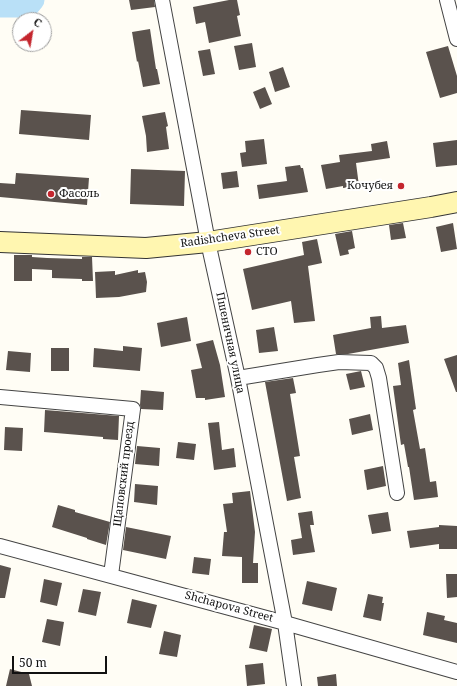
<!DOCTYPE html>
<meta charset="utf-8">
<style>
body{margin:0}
#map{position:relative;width:457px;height:686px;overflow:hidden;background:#fffdf5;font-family:"Noto Serif",serif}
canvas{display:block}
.north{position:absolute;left:12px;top:12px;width:40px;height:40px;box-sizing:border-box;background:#fff;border:1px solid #a0a0a0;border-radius:50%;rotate:31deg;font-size:11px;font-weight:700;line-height:16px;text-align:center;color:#111}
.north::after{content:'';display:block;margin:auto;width:14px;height:18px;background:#c4262e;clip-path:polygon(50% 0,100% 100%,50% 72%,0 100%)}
.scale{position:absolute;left:12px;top:656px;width:95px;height:18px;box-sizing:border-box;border:2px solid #111;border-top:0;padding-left:5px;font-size:12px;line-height:14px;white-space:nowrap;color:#111;-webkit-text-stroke:3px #fff;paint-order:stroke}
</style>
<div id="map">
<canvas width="457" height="686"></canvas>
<div class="north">С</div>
<div class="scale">50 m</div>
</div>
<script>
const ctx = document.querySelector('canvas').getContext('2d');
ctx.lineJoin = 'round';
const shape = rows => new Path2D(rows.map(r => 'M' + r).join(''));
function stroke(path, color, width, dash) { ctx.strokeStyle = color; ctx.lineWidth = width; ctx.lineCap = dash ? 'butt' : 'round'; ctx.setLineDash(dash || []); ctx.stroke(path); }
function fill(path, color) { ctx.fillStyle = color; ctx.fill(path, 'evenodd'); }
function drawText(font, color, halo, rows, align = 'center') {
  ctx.font = font + ' "Noto Serif",serif'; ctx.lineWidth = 4; ctx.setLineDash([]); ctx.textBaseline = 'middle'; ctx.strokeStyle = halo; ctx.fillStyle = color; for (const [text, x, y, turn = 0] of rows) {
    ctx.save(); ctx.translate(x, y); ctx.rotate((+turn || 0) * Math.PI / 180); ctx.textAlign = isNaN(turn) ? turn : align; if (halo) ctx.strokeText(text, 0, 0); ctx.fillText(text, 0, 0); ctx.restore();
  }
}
stroke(shape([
 [0,6,28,6,33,0]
]), '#b9e0f7', 23);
fill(shape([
 [129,0,154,0,155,7,131,10],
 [229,0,237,0,240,15,237,16,241,36,209,43,205,22,196,24,193,7],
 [150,29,156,69,157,69,160,84,143,87,138,61,137,62,132,32],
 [252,43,256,67,239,70,234,46],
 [448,46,457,76,457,93,440,98,426,52],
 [210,49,215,74,203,76,198,51],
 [283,67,290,87,275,92,269,72],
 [265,87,272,104,260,109,253,92],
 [21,110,91,115,89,140,19,134],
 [165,112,168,126,166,127,169,149,147,152,146,136,142,116],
 [264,139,267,164,242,167,240,153,246,152,245,141],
 [457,140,457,165,436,167,433,143],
 [387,141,390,158,356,163,359,186,343,188,343,186,326,189,321,165,340,162,339,155,372,151,371,144],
 [300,165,301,168,303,168,308,192,259,199,257,185,287,181,285,167],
 [131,169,185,171,184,206,130,204],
 [237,171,239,187,223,189,221,173],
 [16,173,89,178,87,205,0,197,0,183,15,184],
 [403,223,406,238,391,240,389,225],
 [453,223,457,249,441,252,436,227],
 [352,231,355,248,348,250,349,254,340,256,335,234],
 [317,239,322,263,308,266,315,321,294,323,291,301,252,310,243,269,304,255,302,242],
 [14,255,32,255,32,257,47,258,82,259,82,257,92,257,93,281,82,281,82,279,52,278,52,270,32,269,32,281,14,281],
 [138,270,138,273,145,272,147,282,146,292,119,297,96,298,95,272,115,271,115,275],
 [381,316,382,328,406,325,409,343,348,354,336,354,333,335,371,328,370,317],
 [187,317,191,341,161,347,157,323],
 [274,327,278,351,259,353,256,330],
 [213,340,220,365,225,397,205,400,205,398,196,398,191,370,202,368,196,344],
 [123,346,142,348,140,371,93,367,94,348,123,351],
 [51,348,69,348,69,371,51,371],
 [8,351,31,353,30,372,6,370],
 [457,355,457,392,456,392,444,359],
 [409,360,416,409,413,410,420,449,425,448,430,482,436,481,438,497,414,500,409,467,408,467,404,444,401,445,393,386,401,385,398,363],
 [361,371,365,387,350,390,346,374],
 [293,378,296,393,290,394,300,456,294,457,301,498,287,501,265,382],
 [141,390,164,392,163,410,141,409,140,405],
 [45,410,119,416,118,440,103,439,103,437,44,432],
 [370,414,373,430,352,435,349,419],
 [219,422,222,450,234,448,236,467,214,470,208,423],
 [5,427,23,428,22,451,4,450],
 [178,442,196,444,194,460,176,458],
 [137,446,160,448,159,466,135,464],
 [383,466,386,486,367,490,364,470],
 [135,484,158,486,157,505,134,502],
 [250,491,255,532,253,563,258,563,258,583,242,583,242,557,222,556,224,532,227,532,223,504,233,503,232,493],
 [58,505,75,510,75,512,110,522,106,545,87,539,87,538,52,527],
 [312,511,314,525,310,525,315,552,293,555,291,540,302,538,298,513],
 [388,512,391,531,372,534,368,515],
 [439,525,457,526,457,549,439,549,439,544,410,548,407,531,439,527],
 [126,527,171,536,166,559,123,550],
 [194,557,211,559,209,575,192,573],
 [0,565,11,568,5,598,0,598],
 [446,574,457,574,457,597,447,598],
 [44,579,62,583,57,606,40,602],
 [307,581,337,588,332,611,302,604],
 [83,589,101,592,96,616,78,612],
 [368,594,383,597,382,603,384,603,381,621,363,617],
 [132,599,157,605,151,628,127,623],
 [427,612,445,616,444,620,457,623,457,643,423,635],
 [47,619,64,622,60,646,42,642],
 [254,625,272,629,267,652,249,648],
 [164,631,181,635,177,657,159,654],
 [263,663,265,684,247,686,245,665],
 [10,669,29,674,32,686,6,686],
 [336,674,337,686,318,686,317,677]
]), '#5a524d');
const minor = shape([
 [162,0,208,242,238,378,285,623,294,686],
 [447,0,457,39],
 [238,378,318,365,339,362,371,363,376,368,379,378,397,493],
 [0,397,133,409,111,575],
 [0,546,285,623,457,672]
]);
const secondary = shape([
 [0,242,146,248,208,242,431,207,457,202]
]);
stroke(minor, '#444', 16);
stroke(secondary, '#333', 22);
stroke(minor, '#fff', 14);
stroke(secondary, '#fff6b0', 20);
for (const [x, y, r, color] of [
 [401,186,4,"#c4262e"],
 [51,194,4,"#c4262e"],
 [248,252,4,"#c4262e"]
]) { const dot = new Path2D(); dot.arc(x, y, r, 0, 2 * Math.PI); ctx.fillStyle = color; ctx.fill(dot); stroke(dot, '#fff', 1.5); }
drawText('11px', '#111', '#fff', [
 ["Кочубея",393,186,"right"],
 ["Фасоль",59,194],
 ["СТО",256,252]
], 'left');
drawText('11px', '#111', '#fff', [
 ["Radishcheva Street",230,237,-8],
 ["Пшеничная улица",230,343,78],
 ["Щаповский проезд",124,474,-83],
 ["Shchapova Street",229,607,15]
]);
</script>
